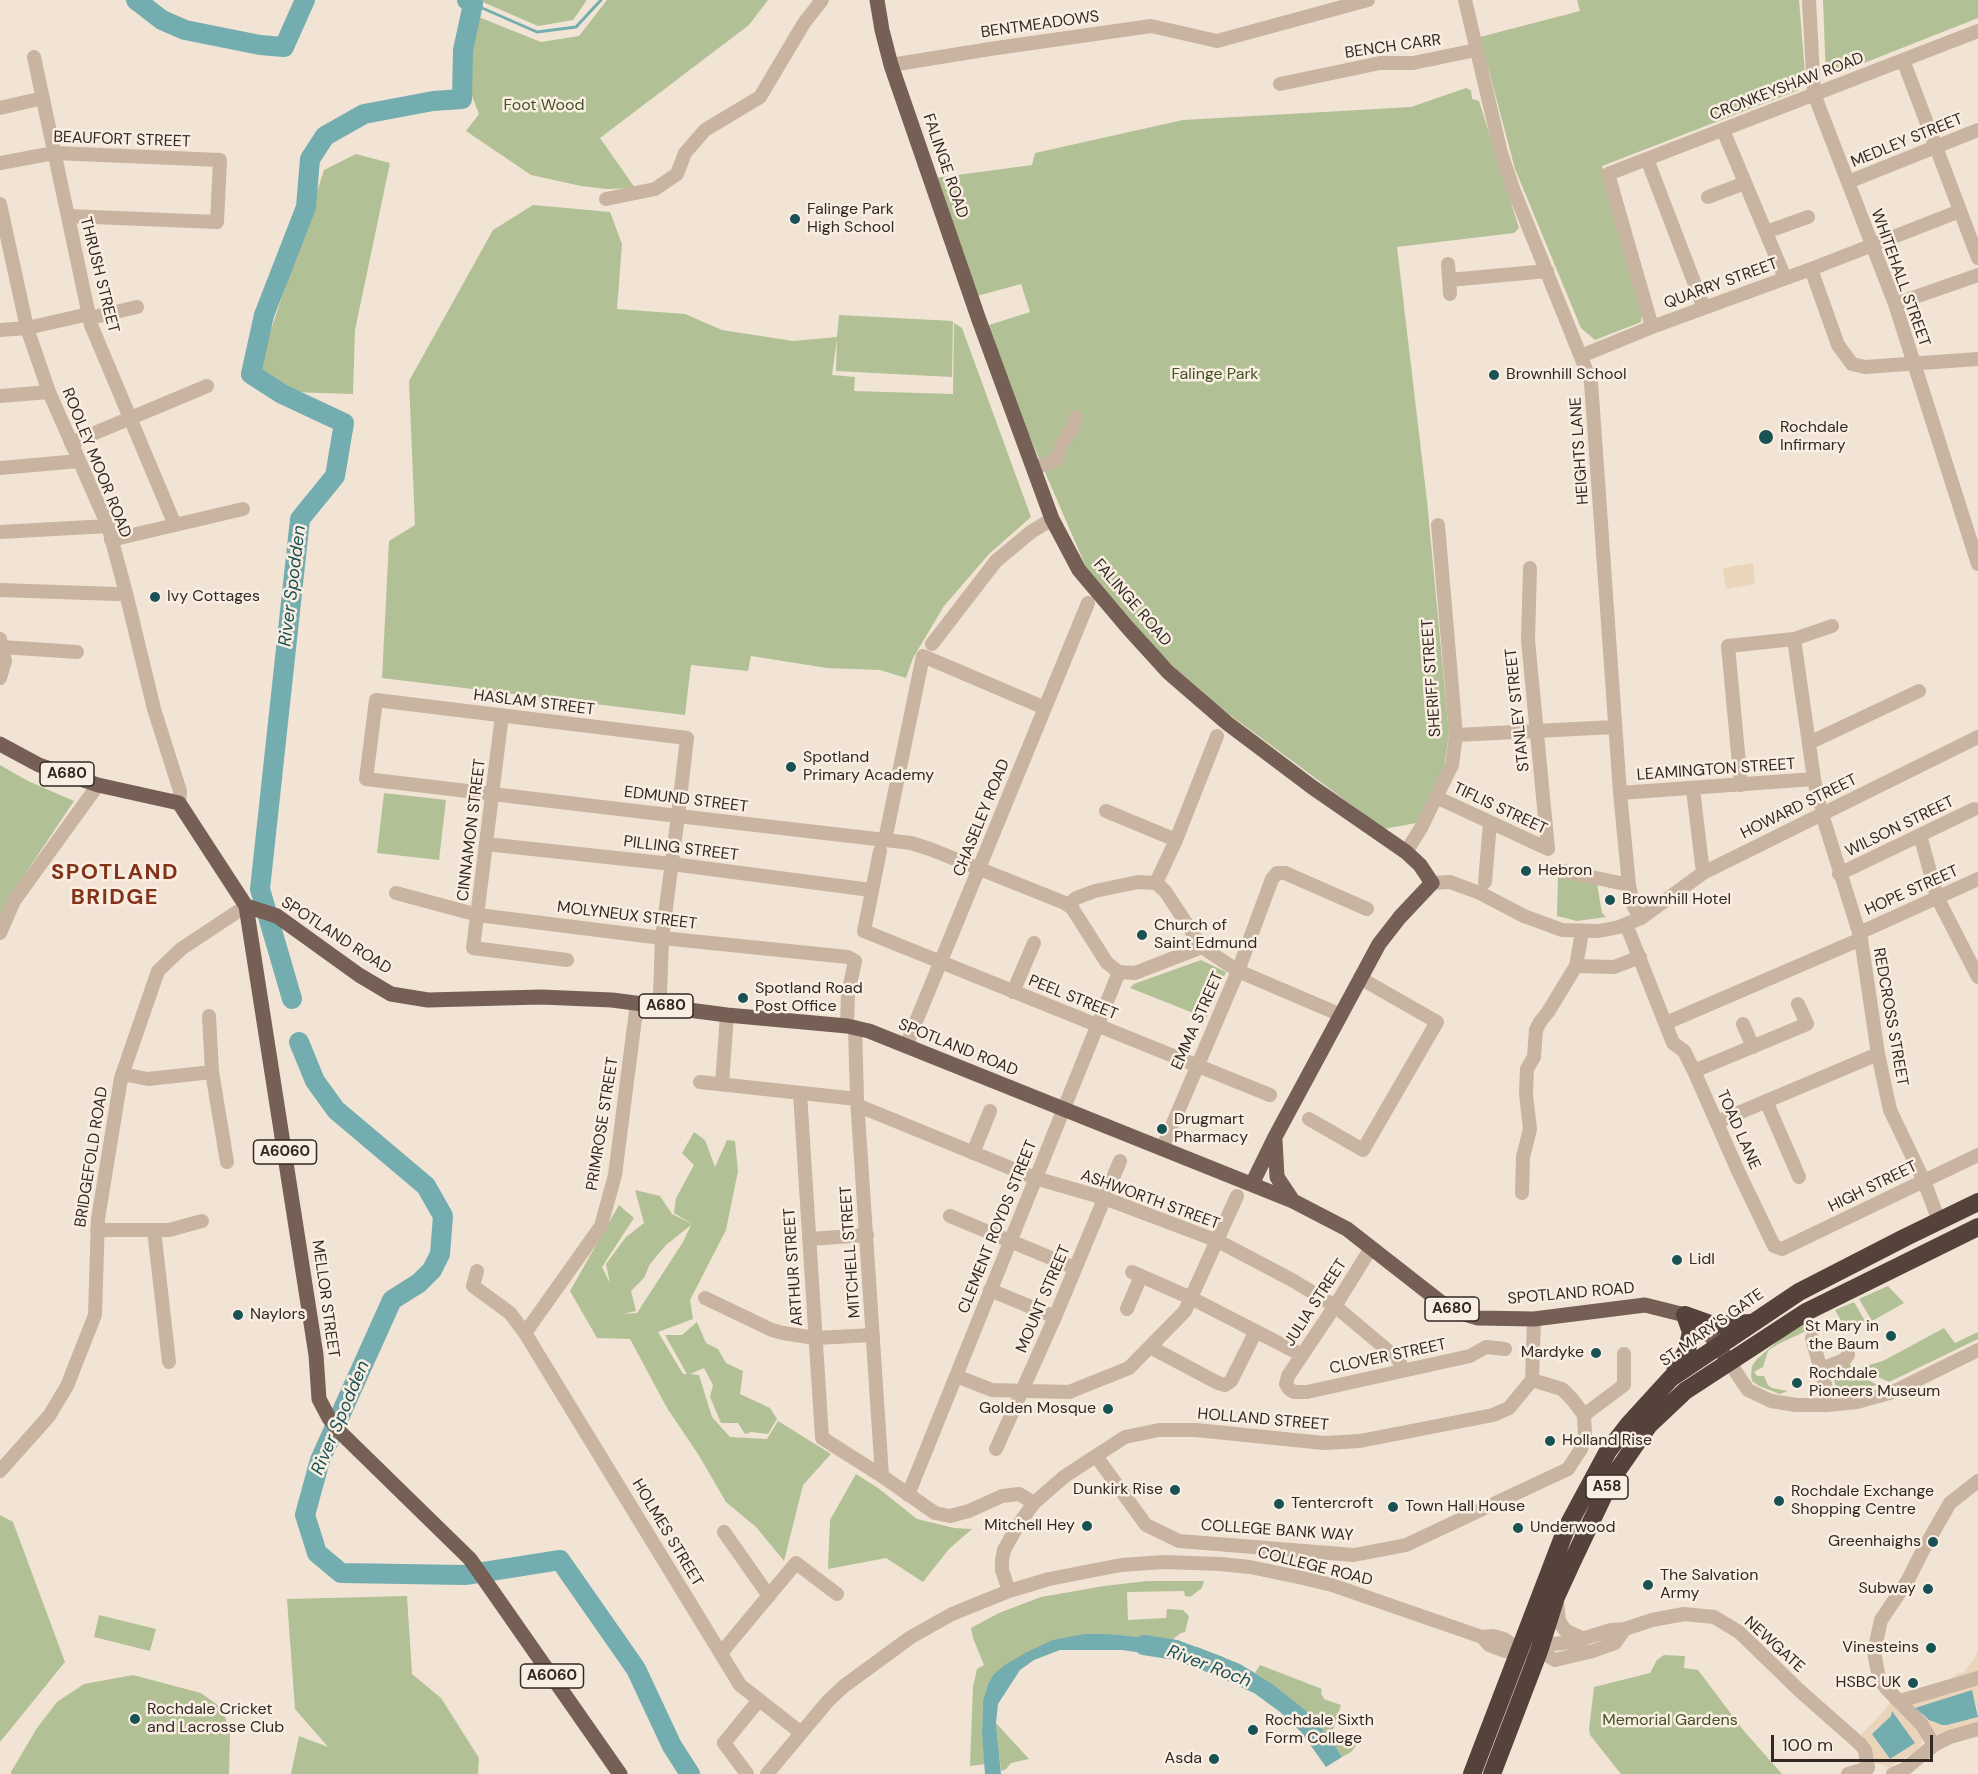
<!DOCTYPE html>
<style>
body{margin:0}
#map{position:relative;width:1978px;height:1774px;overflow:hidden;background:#f1e4d5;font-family:"DM Sans",sans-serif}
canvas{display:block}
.scale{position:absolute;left:1771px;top:1735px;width:162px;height:27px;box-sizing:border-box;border:3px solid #332924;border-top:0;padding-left:8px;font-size:18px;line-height:21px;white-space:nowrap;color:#332924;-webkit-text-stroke:4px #f9eee1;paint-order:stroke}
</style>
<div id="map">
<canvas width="1978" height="1774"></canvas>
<div class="scale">100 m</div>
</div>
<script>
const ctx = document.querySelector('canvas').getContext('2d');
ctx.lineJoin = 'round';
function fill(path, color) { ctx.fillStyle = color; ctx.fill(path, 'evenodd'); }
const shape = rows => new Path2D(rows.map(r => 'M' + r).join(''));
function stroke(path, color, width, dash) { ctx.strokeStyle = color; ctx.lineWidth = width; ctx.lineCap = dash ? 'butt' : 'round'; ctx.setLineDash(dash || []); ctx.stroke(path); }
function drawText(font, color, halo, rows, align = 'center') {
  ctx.font = font + ' "DM Sans",sans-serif'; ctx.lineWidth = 5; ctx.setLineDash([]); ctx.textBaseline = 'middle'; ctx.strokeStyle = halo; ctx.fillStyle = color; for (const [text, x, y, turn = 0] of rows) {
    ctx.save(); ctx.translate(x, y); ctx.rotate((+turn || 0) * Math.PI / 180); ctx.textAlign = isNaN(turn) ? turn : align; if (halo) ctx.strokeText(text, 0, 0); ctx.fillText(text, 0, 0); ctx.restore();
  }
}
fill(shape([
 [478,0,587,0,573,20,538,26],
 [607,0,768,0,749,25,600,138,635,188,607,189,581,186,531,175,466,131,479,114,472,96,470,63,476,16,541,42,579,36],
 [1577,0,1799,0,1805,74,1799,90,1602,166,1642,311,1641,322,1595,340,1581,328,1515,169,1480,37,1580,11],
 [1823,0,1978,0,1978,18,1826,78],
 [1466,88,1471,90,1472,99,1479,101,1519,228,1514,233,1397,247,1427,501,1449,734,1444,768,1416,823,1384,829,1222,709,1176,669,1147,639,1086,567,1006,382,986,326,1030,312,1021,284,977,296,935,178,1032,165,1035,153,1183,120,1411,107],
 [356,154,390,163,355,330,353,394,292,392,256,375,324,170],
 [533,205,610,212,622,244,617,309,685,314,722,330,793,341,837,337,839,315,953,321,952,377,836,371,837,339,832,375,855,377,854,391,953,394,954,323,962,328,1031,517,989,554,944,606,913,658,906,678,880,670,827,668,751,656,748,671,691,665,685,715,382,678,389,541,415,525,409,381,493,230],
 [0,765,28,781,74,801,11,895,0,917],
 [384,793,446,800,439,860,377,853],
 [1558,877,1597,884,1602,913,1606,917,1577,921,1557,916],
 [1201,960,1226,972,1206,1018,1130,988,1134,984],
 [694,1132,705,1140,715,1167,727,1140,735,1141,738,1171,726,1230,690,1300,693,1319,658,1332,683,1374,687,1374,665,1335,682,1335,697,1322,706,1343,718,1349,726,1363,743,1371,740,1394,770,1408,777,1419,768,1434,751,1432,745,1434,738,1423,721,1423,710,1397,713,1385,704,1368,690,1374,699,1375,712,1417,730,1437,767,1439,778,1421,831,1454,803,1485,784,1561,756,1527,726,1502,698,1454,667,1408,630,1339,597,1338,570,1291,619,1205,634,1218,602,1267,610,1283,606,1264,626,1237,644,1223,635,1190,660,1196,672,1214,692,1224,674,1213,676,1198,694,1165,682,1153],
 [691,1225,683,1242,637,1313,623,1314,636,1311,631,1291,644,1278,650,1264,666,1245],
 [1888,1286,1904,1303,1872,1321,1859,1299],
 [1854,1302,1865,1321,1846,1329,1835,1310],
 [1808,1320,1815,1327,1778,1344,1768,1351,1763,1367,1754,1372,1757,1376,1764,1376,1768,1385,1772,1388,1788,1391,1780,1394,1759,1386,1752,1381,1751,1376,1752,1366,1757,1359,1799,1323],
 [1944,1328,1955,1343,1978,1332,1978,1339,1889,1382,1863,1370,1862,1367,1883,1361],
 [1847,1361,1860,1375,1877,1385,1840,1393,1837,1391,1831,1369],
 [856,1474,878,1488,917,1519,954,1528,972,1529,949,1549,923,1582,886,1558,828,1569,830,1520],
 [0,1515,13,1522,65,1662,0,1742],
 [1147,1581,1204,1581,1202,1588,1190,1597,1185,1596,1184,1591,1127,1592,1128,1620,1166,1618,1167,1609,1183,1610,1189,1616,1185,1632,1181,1633,1172,1640,1109,1634,1084,1634,993,1675,988,1684,983,1701,982,1734,985,1764,970,1766,973,1687,977,1669,984,1665,973,1638,971,1628,999,1613,1041,1597,1104,1586],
 [407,1596,412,1674,441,1698,479,1758,478,1774,291,1774,299,1736,328,1747,295,1709,287,1599],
 [99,1615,156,1629,150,1651,94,1637],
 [1664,1655,1685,1656,1684,1668,1698,1670,1744,1731,1782,1774,1621,1774,1590,1735,1589,1729,1594,1687,1650,1673,1657,1660],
 [1260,1665,1322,1689,1321,1693,1324,1699,1341,1705,1332,1732,1359,1742,1351,1752,1342,1757,1330,1738,1271,1683,1255,1673],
 [133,1675,201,1693,223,1709,230,1734,229,1774,11,1774,11,1772,37,1728,57,1702,84,1684],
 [996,1723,1029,1759,1011,1763,1006,1769,1001,1771]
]), '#b2c095');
fill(shape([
 [1753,563,1755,584,1726,589,1723,568],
 [1978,1650,1978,1713,1972,1690,1916,1709,1923,1716,1936,1723,1947,1725,1978,1717,1978,1724,1940,1736,1936,1734,1900,1696,1948,1681,1956,1674,1964,1672,1974,1659],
 [1892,1699,1921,1733,1922,1738,1921,1744,1915,1752,1889,1767,1876,1763,1862,1741,1862,1734,1884,1711],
 [1891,1716,1890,1758,1872,1734]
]), '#ead5bb');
fill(shape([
 [1084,1634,1109,1634,1172,1640,1164,1656,1122,1650,1060,1650,1034,1660,1020,1670,998,1704,996,1723,1001,1774,985,1774,982,1734,983,1701,988,1684,993,1675,1005,1665,1027,1652,1053,1640],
 [1197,1647,1240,1664,1271,1683,1305,1710,1330,1738,1342,1757,1326,1767,1301,1732,1280,1712,1254,1693,1193,1665],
 [1972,1690,1978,1717,1947,1725,1942,1725,1929,1720,1915,1708],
 [1892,1711,1915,1743,1890,1759,1872,1734,1891,1716]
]), '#74adaf');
stroke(shape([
 [473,4,537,32,576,27,601,0]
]), '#74adaf', 3);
stroke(shape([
 [136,0,162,20,185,30,260,45,284,47,305,0],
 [292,999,260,889,300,519,335,476,344,423,282,394,251,374,264,315,306,207,310,159,325,136,364,114,433,101,462,99,463,50,473,4,467,0],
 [299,1042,315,1081,336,1110,426,1186,443,1216,440,1254,432,1270,419,1283,392,1300,320,1460,305,1515,317,1553,341,1573,465,1575,560,1560,636,1669,672,1746,690,1774],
 [1144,1645,1176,1650,1219,1666]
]), '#74adaf', 20);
stroke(shape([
 [1465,0,1501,153,1514,191,1591,382,1620,793,1629,885,1634,907,1641,918],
 [1809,0,1814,94,1895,304,1978,564],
 [34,57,91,325,175,525],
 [1903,60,1978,258],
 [891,65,990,49,1151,26,1217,41,1368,0],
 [1280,84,1380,63,1413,63,1476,50],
 [0,108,43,98],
 [1723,130,1785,278],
 [1647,159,1704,308],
 [0,163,54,153,220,160,217,222,68,216],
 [1848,182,1978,130],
 [1708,197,1745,183],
 [606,199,655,189,677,174,685,153,705,130,760,97,804,23,822,0],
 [0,204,27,328,49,392,108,526,126,593,154,709,180,791,179,803],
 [1766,232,1808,217],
 [1448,264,1450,294],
 [1811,269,1838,345,1852,364,1865,367,1978,359],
 [1449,280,1547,271],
 [1895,304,1978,275],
 [90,318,137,307],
 [1652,327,1608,174,1978,31],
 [0,330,27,328,89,314],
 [1581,356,1652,327,1811,269,1960,211],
 [0,396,49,392],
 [71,443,207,386],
 [0,468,79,461],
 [1033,468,1057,460,1062,444,1073,427,1076,417],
 [0,532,108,526],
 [111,540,243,509],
 [0,590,116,594,126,593],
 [1794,639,1814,779,1819,803],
 [932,644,996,561,1031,532,1052,519],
 [2,647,77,652],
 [0,678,5,661,0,639],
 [502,715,473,948,567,960],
 [1456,735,1615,727],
 [1809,743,1919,691],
 [1741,785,1728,646,1794,639,1832,626],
 [1693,789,1703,873],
 [1620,793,1814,779],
 [1438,798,1548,849,1528,640,1530,568],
 [1106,811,1176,840],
 [1822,814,1861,939,1878,1054,1890,1110,1924,1181,1939,1221],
 [1920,835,1937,897,1978,977],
 [885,840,923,656,1045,708],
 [486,844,672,864,871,890],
 [880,851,864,931,1270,1095],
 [1406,852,1421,828,1452,765,1456,735,1438,525],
 [1564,871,1629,885],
 [1839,874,1974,809],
 [1485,882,1490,823],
 [1156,883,1176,840,1217,736],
 [1432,883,1450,882,1480,893,1524,916,1562,930,1599,931,1619,927,1641,918,1703,873,1978,737],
 [396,893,478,915,662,938,848,957,855,961,848,994,847,1026],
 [1626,924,1673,1043,1684,1051,1694,1071,1738,1171,1774,1246,1782,1249,1978,1155],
 [0,933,14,901,98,785],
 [1859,933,1978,879],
 [1202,947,1238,971,1341,1015],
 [1576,966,1614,967,1640,957],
 [1013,992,1034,943],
 [660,994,662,938,678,816,687,738,376,700,366,779,678,816,911,843,930,849,1065,903,1072,908,1107,963,1119,972,1135,973,1202,947,1165,891,1156,883,1138,882,1095,891,1076,898,1069,905],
 [209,1016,212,1072,227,1162],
 [1666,1023,1861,939],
 [1743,1024,1753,1047],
 [855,1027,857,1099,882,1476],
 [906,1046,1088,603],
 [1694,1071,1807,1024,1798,1004],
 [122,1074,148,1079,212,1072],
 [700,1082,857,1099],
 [722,1084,727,1015],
 [800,1093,822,1438,882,1476,935,1513,950,1516,969,1511,1002,1496,1019,1494,1034,1503],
 [1766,1101,1799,1177],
 [859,1106,1035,1178,1104,1198,1218,1241,1292,1280,1335,1306,1398,1359,1403,1370],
 [1309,1119,1363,1150,1437,1022,1360,978],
 [1717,1122,1878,1054],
 [1162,1149,1238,971,1272,879,1277,873,1285,873,1367,909],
 [973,1153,990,1111],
 [1522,1193,1523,1157,1530,1129,1526,1094,1527,1069,1534,1057,1536,1030,1540,1022,1548,1012,1576,966,1582,932],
 [950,1216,1075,1268],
 [97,1230,169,1230,202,1221],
 [154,1230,169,1362],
 [809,1239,867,1235],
 [1371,1248,1335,1306,1288,1376,1286,1384,1289,1389,1294,1392,1307,1392,1470,1356,1486,1347,1505,1349],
 [477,1271,473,1286,510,1313,525,1333,740,1685,800,1732],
 [1132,1272,1191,1298,1302,1355],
 [990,1290,1055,1317],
 [705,1298,772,1330,783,1333,815,1338,873,1335],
 [1127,1309,1141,1276],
 [525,1333,601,1226,615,1175,637,1003],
 [1812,1338,1826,1388,1827,1405],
 [1150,1347,1218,1383,1225,1385,1231,1381,1255,1333],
 [1729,1362,1748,1390,1771,1401,1796,1405,1827,1405,1857,1402,1893,1392,1978,1350],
 [1821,1369,1844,1360,1848,1355],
 [956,1376,992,1390,1069,1392,1129,1368,1185,1311,1237,1196],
 [1584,1415,1624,1385,1624,1354],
 [996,1449,1055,1317,1120,1161],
 [1096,1456,1146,1525,1179,1541,1354,1555,1406,1545,1568,1469,1581,1449,1585,1435,1584,1415,1572,1399,1562,1389,1532,1380],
 [0,1471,49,1416,67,1386,95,1315,98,1219,121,1078,158,971,181,949,246,906],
 [908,1495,1119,972],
 [724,1532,769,1596],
 [1009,1591,1002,1570,1002,1560,1004,1550,1018,1525,1034,1503,1065,1476,1125,1437,1159,1430,1196,1430,1324,1443,1360,1441,1493,1415,1509,1408,1532,1380,1534,1319],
 [1557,1602,1559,1621,1565,1630,1584,1639],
 [1482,1637,1489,1645,1505,1651,1539,1651,1553,1644,1572,1642,1611,1630,1625,1629,1652,1620,1684,1614,1714,1617,1739,1632,1800,1691,1860,1744,1865,1750,1868,1768],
 [1539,1651,1555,1660,1593,1651,1615,1643,1625,1629],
 [721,1653,796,1563,837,1594],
 [1903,1700,1978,1678],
 [1934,1745,1922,1725,1886,1688,1879,1678,1874,1652,1881,1620,1908,1580,1923,1550,1950,1503,1978,1481],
 [747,1774,724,1743,759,1700],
 [767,1774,828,1701,844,1686,911,1637,952,1614,1009,1591,1049,1579,1121,1565,1164,1562,1220,1564,1250,1567,1303,1578,1332,1585,1482,1637,1493,1636,1504,1639,1519,1650],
 [1848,1774,1868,1768],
 [1893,1774,1905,1769,1934,1745,1950,1737,1978,1729]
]), '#c9b3a1', 14);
stroke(shape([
 [877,0,882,30,891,65,979,320,1052,519,1079,570,1128,628,1168,672,1227,723,1312,787,1406,852,1420,865,1432,883,1400,917,1379,944,1275,1137,1252,1184],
 [0,744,39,765,98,785,179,803,246,906,277,916,359,975,391,994,428,1000,541,997,612,1000,727,1015,847,1026,869,1031,1293,1201,1347,1229,1443,1304,1461,1313,1478,1318,1534,1319,1645,1305,1685,1315,1714,1339,1724,1355],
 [246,906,316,1355,319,1399,329,1418,341,1433,470,1559,620,1774],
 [1275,1140,1277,1177,1293,1201]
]), '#765f54', 15);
stroke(shape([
 [1685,1315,1713,1325,1750,1323],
 [1675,1372,1687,1350,1691,1332,1685,1315],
 [1472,1774,1566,1529,1608,1451,1629,1424,1671,1378,1799,1292,1906,1237,1978,1202],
 [1492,1774,1539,1651,1556,1597,1573,1560,1611,1480,1649,1425,1685,1391,1806,1312,1978,1227]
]), '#55433b', 18);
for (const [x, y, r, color] of [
 [795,219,6,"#195255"],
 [1494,375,6,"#195255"],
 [1766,437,8,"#195255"],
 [155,597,6,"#195255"],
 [791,767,6,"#195255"],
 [1526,871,6,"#195255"],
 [1610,900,6,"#195255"],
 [1142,935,6,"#195255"],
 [743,998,6,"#195255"],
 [1162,1129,6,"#195255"],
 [1677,1260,6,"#195255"],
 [238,1315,6,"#195255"],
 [1891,1336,6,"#195255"],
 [1596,1353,6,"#195255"],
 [1797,1383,6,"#195255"],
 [1108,1409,6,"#195255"],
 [1550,1441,6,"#195255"],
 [1175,1490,6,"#195255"],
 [1779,1501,6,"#195255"],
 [1279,1504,6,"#195255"],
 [1393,1507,6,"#195255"],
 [1087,1526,6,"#195255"],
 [1518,1528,6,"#195255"],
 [1933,1542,6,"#195255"],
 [1648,1585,6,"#195255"],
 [1928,1589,6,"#195255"],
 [1931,1648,6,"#195255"],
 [1913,1683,6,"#195255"],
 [135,1719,6,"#195255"],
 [1253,1730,6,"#195255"],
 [1214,1759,6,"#195255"]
]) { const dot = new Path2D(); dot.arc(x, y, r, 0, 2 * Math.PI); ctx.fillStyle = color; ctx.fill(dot); stroke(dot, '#f9eee1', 2); }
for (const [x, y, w] of [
 [67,774,54],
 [666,1006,54],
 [285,1152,63],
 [1452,1309,54],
 [1607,1487,42],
 [552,1676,63]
]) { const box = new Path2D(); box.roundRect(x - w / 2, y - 12, w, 24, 4.5); ctx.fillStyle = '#f9eee1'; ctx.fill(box); stroke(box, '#332924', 1.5); }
drawText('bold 15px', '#332924', null, [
 ["A680",67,774],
 ["A680",666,1006],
 ["A6060",285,1152],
 ["A680",1452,1309],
 ["A58",1607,1487],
 ["A6060",552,1676]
]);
drawText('16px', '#332924', '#f9eee1', [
 ["BENTMEADOWS",1040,25,-8],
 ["BENCH CARR",1393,47,-8],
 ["CRONKEYSHAW ROAD",1787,87,-21],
 ["BEAUFORT STREET",122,140,2],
 ["MEDLEY STREET",1907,141,-22],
 ["FALINGE ROAD",945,166,71],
 ["THRUSH STREET",99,275,76],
 ["WHITEHALL STREET",1900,278,70],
 ["QUARRY STREET",1721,284,-20],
 ["HEIGHTS LANE",1580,451,-94],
 ["ROOLEY MOOR ROAD",96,463,68],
 ["FALINGE ROAD",1132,603,49],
 ["SHERIFF STREET",1432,678,-94],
 ["HASLAM STREET",534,703,7],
 ["STANLEY STREET",1518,710,-96],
 ["LEAMINGTON STREET",1716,770,-4],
 ["EDMUND STREET",686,800,7],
 ["HOWARD STREET",1799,807,-26],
 ["TIFLIS STREET",1500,809,25],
 ["CHASELEY ROAD",982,818,-68],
 ["WILSON STREET",1900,827,-26],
 ["CINNAMON STREET",472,830,-83],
 ["PILLING STREET",681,849,7],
 ["HOPE STREET",1912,891,-24],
 ["MOLYNEUX STREET",627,916,7],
 ["SPOTLAND ROAD",336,936,33],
 ["PEEL STREET",1073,998,22],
 ["REDCROSS STREET",1890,1017,80],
 ["EMMA STREET",1198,1021,-66],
 ["SPOTLAND ROAD",958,1048,22],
 ["PRIMROSE STREET",603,1124,-81],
 ["TOAD LANE",1738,1130,66],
 ["BRIDGEFOLD ROAD",92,1157,-81],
 ["HIGH STREET",1873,1187,-26],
 ["ASHWORTH STREET",1150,1200,20],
 ["CLEMENT ROYDS STREET",998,1227,-68],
 ["MITCHELL STREET",851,1252,-94],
 ["ARTHUR STREET",794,1267,-94],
 ["SPOTLAND ROAD",1571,1294,-5],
 ["MELLOR STREET",325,1299,82],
 ["MOUNT STREET",1044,1299,-67],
 ["JULIA STREET",1316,1303,-57],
 ["ST. MARY'S GATE",1712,1328,-35],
 ["CLOVER STREET",1388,1357,-12],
 ["HOLLAND STREET",1263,1420,5],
 ["COLLEGE BANK WAY",1277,1531,4],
 ["HOLMES STREET",667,1533,59],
 ["COLLEGE ROAD",1315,1567,14],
 ["NEWGATE",1774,1645,42]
]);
drawText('16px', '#435227', '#f9eee1', [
 ["Foot Wood",544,106],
 ["Falinge Park",1215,375],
 ["Memorial Gardens",1670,1721]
]);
drawText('16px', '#332924', '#f9eee1', [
 ["Falinge Park",807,210],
 ["High School",807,228],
 ["Brownhill School",1506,375],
 ["Rochdale",1780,428],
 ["Infirmary",1780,446],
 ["Ivy Cottages",167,597],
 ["Spotland",803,758],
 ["Primary Academy",803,776],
 ["Hebron",1538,871],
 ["Brownhill Hotel",1622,900],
 ["Church of",1154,926],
 ["Saint Edmund",1154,944],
 ["Spotland Road",755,989],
 ["Post Office",755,1007],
 ["Drugmart",1174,1120],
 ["Pharmacy",1174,1138],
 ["Lidl",1689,1260],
 ["Naylors",250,1315],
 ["St Mary in",1879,1327,"right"],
 ["the Baum",1879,1345,"right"],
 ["Mardyke",1584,1353,"right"],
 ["Rochdale",1809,1374],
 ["Pioneers Museum",1809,1392],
 ["Golden Mosque",1096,1409,"right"],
 ["Holland Rise",1562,1441],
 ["Dunkirk Rise",1163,1490,"right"],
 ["Rochdale Exchange",1791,1492],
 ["Shopping Centre",1791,1510],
 ["Tentercroft",1291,1504],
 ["Town Hall House",1405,1507],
 ["Mitchell Hey",1075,1526,"right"],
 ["Underwood",1530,1528],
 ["Greenhaighs",1921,1542,"right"],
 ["The Salvation",1660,1576],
 ["Army",1660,1594],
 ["Subway",1916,1589,"right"],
 ["Vinesteins",1919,1648,"right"],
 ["HSBC UK",1901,1683,"right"],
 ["Rochdale Cricket",147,1710],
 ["and Lacrosse Club",147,1728],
 ["Rochdale Sixth",1265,1721],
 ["Form College",1265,1739],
 ["Asda",1202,1759,"right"]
], 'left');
drawText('italic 18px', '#195255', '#f9eee1', [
 ["River Spodden",293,586,-83],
 ["River Spodden",341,1418,-67],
 ["River Roch",1209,1667,21]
]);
ctx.letterSpacing = '1.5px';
drawText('bold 22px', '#84331b', '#f9eee1', [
 ["SPOTLAND",115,873],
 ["BRIDGE",115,898]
]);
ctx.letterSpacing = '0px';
</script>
